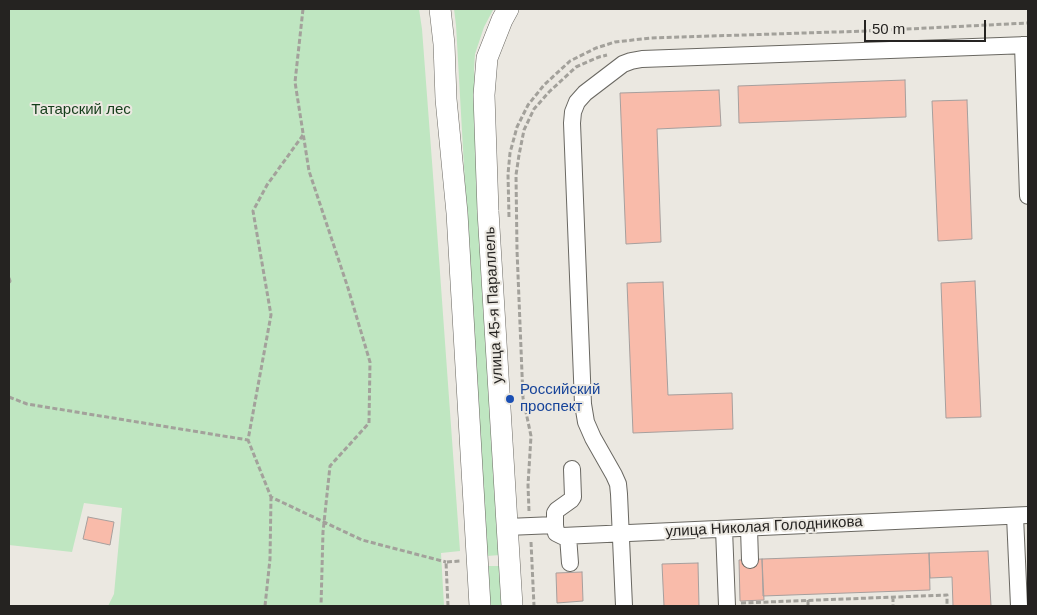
<!DOCTYPE html>
<meta charset="utf-8">
<style>
body{margin:0}
#map{position:relative;width:1037px;height:615px;overflow:hidden;background:#ebe8e1;font-family:Helvetica,sans-serif}
canvas{display:block}
.frame{position:absolute;inset:0;border:10px solid #252321;pointer-events:none}
.scale{position:absolute;left:864px;top:20px;width:122px;height:22px;box-sizing:border-box;border:2px solid #252321;border-top:0;padding-left:6px;font-size:15px;line-height:18px;white-space:nowrap;color:#252321;-webkit-text-stroke:4px #ebe8e1;paint-order:stroke}
</style>
<div id="map">
<canvas width="1037" height="615"></canvas>
<div class="frame"></div>
<div class="scale">50 m</div>
</div>
<script>
const ctx = document.querySelector('canvas').getContext('2d');
ctx.lineJoin = 'round';
function fill(path, color) { ctx.fillStyle = color; ctx.fill(path, 'evenodd'); }
const shape = rows => new Path2D(rows.map(r => 'M' + r).join(''));
function stroke(path, color, width, dash) { ctx.strokeStyle = color; ctx.lineWidth = width; ctx.lineCap = dash ? 'butt' : 'round'; ctx.setLineDash(dash || []); ctx.stroke(path); }
function drawText(font, color, halo, rows, align = 'center') {
  ctx.font = font + ' Helvetica,sans-serif'; ctx.lineWidth = 4; ctx.setLineDash([]); ctx.textBaseline = 'middle'; ctx.strokeStyle = halo; ctx.fillStyle = color; for (const [text, x, y, turn = 0] of rows) {
    ctx.save(); ctx.translate(x, y); ctx.rotate((+turn || 0) * Math.PI / 180); ctx.textAlign = isNaN(turn) ? turn : align; if (halo) ctx.strokeText(text, 0, 0); ctx.fillText(text, 0, 0); ctx.restore();
  }
}
fill(shape([
 [9,9,419,9,422,29,433,175,460,551,441,553,444,606,108,606,114,594,122,508,84,503,72,552,9,545],
 [454,9,493,10,484,27,475,54,474,69,501,555,486,556,456,25],
 [486,566,501,566,503,606,488,606]
]), '#bfe6c1');
const building = shape([
 [905,80,906,117,739,123,738,86,905,80],
 [719,90,721,126,657,129,661,242,626,244,620,93,719,90],
 [967,100,972,239,938,241,932,101,967,100],
 [975,281,981,417,946,418,941,283,975,281],
 [663,282,668,395,732,393,733,429,633,433,627,283,663,282],
 [88,517,114,522,110,545,83,539,88,517],
 [988,551,991,606,953,606,952,577,930,578,929,553,988,551],
 [929,553,930,590,763,596,762,559,929,553],
 [762,559,764,600,740,601,739,560,762,559],
 [698,563,699,606,664,606,662,564,698,563],
 [582,572,583,601,557,603,556,573,582,572]
]);
fill(building, '#f9bbaa');
stroke(building, '#a69f9d', 1);
const minor = shape([
 [1023,45,1028,196],
 [1015,516,1019,606],
 [555,525,555,513,557,510,571,500,573,497,572,469],
 [507,527,555,525,556,533,562,536,1028,515],
 [749,528,750,560],
 [724,529,727,606],
 [568,536,570,563],
 [624,606,619,494,618,484,614,475,593,438,586,422,583,404,572,123,573,112,577,102,585,93,623,64,631,61,642,59,1028,45]
]);
const major = shape([
 [440,9,444,44,446,99,457,213,480,606],
 [508,9,502,20,487,58,484,95,488,211,512,606]
]);
stroke(minor, '#6a6862', 18);
stroke(major, '#6a6862', 22);
stroke(shape([
 [303,9,295,82,309,171,348,288,370,362,369,423,330,466,323,532,321,606],
 [303,135,267,185,253,211,271,315,248,440,271,497,362,540,446,562],
 [509,217,508,174,510,153,517,127,528,105,544,85,570,61,596,48,615,42,651,38,866,31,1028,23],
 [9,278,10,281,9,283],
 [9,397,27,404,248,440],
 [529,511,528,485,531,436,523,398,517,250,516,175,519,155,524,130,534,109,549,92,576,67,599,57,607,55],
 [531,542,534,606],
 [893,597,893,606],
 [808,600,808,606],
 [741,603,947,595,947,606],
 [265,606,270,559,271,497],
 [448,606,446,562,460,561]
]), '#a3a19b', 3, [5, 2.5]);
stroke(minor, '#fff', 16);
stroke(major, '#fff', 21);
for (const [x, y, r, color] of [
 [510,399,5,"#1a4fb4"]
]) { const dot = new Path2D(); dot.arc(x, y, r, 0, 2 * Math.PI); ctx.fillStyle = color; ctx.fill(dot); stroke(dot, '#ebe8e1', 2); }
drawText('15px', '#143d1a', '#ebe8e1', [
 ["Татарский лес",81,110]
]);
drawText('15px', '#252321', '#ebe8e1', [
 ["улица 45-я Параллель",494,305,-93],
 ["улица Николая Голодникова",764,527,-3]
]);
drawText('15px', '#164399', '#ebe8e1', [
 ["Российский",520,390],
 ["проспект",520,407]
], 'left');
</script>
